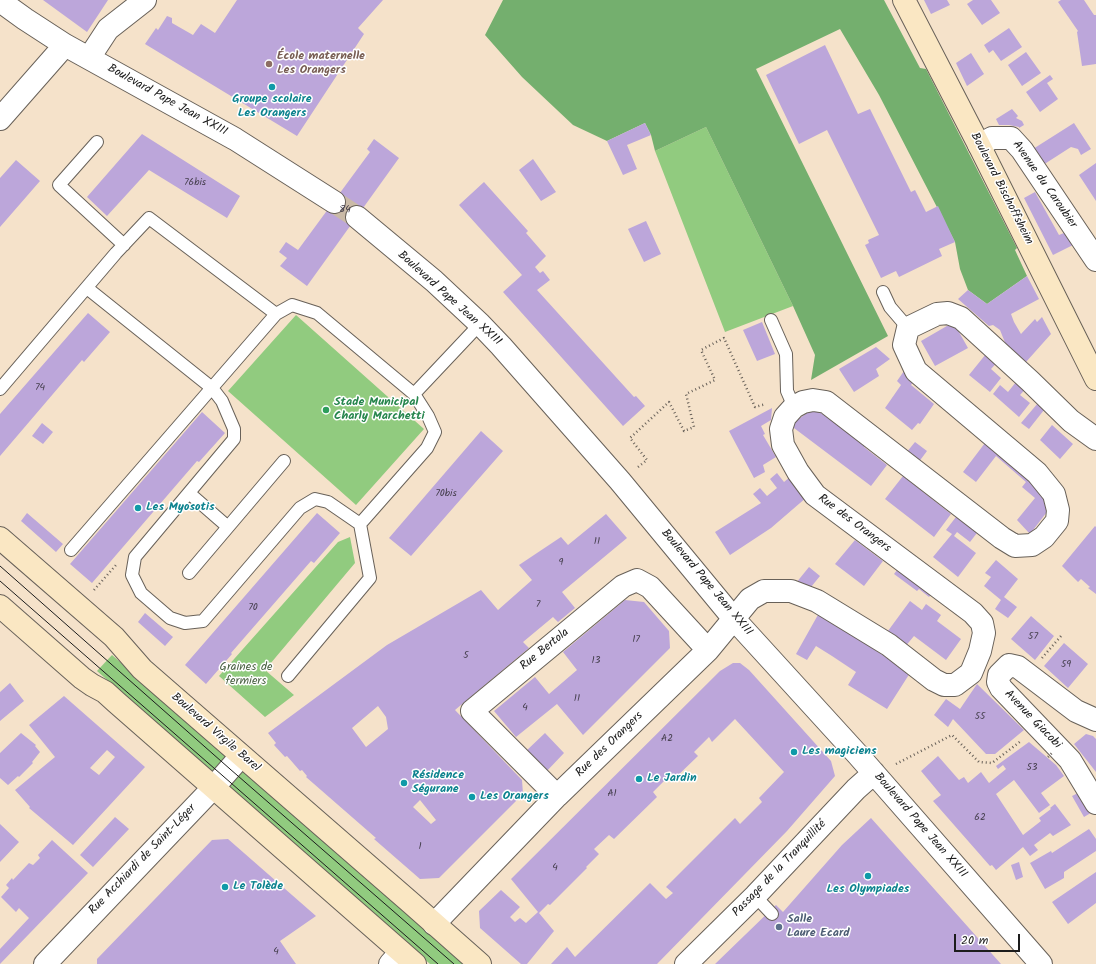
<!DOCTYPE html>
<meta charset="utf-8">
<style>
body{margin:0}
#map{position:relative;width:1096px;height:964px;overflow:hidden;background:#f5e2ca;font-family:Kalam,sans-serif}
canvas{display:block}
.scale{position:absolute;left:954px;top:934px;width:66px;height:18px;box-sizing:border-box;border:2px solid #1c1c1c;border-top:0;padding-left:5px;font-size:12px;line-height:14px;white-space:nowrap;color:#1c1c1c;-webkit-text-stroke:3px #fff;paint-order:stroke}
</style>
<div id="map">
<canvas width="1096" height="964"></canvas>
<div class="scale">20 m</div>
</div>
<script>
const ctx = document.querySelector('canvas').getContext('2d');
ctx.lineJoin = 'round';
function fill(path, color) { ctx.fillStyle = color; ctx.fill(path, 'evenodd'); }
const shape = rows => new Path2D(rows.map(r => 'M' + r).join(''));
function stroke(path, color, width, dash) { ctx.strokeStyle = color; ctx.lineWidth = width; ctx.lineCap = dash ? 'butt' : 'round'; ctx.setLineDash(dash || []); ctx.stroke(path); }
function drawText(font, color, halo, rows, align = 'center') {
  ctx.font = font + ' Kalam,sans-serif'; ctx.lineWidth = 3; ctx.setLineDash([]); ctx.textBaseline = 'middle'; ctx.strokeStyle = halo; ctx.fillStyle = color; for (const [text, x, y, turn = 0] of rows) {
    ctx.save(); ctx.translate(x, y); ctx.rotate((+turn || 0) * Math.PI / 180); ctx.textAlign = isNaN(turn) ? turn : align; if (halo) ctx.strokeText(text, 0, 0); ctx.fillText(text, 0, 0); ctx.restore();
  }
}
fill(shape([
 [706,127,793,306,725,332,655,151],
 [296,315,424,429,356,505,228,391],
 [350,537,355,563,265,670,294,695,265,717,219,676,338,542],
 [112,655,464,964,430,964,97,671]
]), '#91cb7f');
fill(shape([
 [503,0,884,0,920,68,926,69,1017,248,1015,250,1027,276,987,304,968,290,960,269,955,242,879,95,840,29,756,69,888,336,811,380,815,355,793,306,706,127,655,151,651,135,645,123,607,141,573,125,522,77,485,35]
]), '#74af6e');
fill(shape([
 [43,0,108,0,87,32],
 [237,0,383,0,358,28,364,34,297,136,145,44,156,28,158,30,167,16,172,18,172,23,193,35,201,24,215,33],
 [924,0,947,0,950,5,931,14],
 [973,0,991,0,1000,13,982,25,967,4],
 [1061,0,1084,0,1094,15,1096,15,1096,64,1082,66,1077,32,1078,31,1058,2],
 [1009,28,1022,47,1001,61,993,50,989,53,984,45],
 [825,45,858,114,870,109,911,192,915,190,926,212,938,206,955,242,939,249,942,256,899,277,896,271,881,278,865,245,869,243,868,240,879,235,827,130,799,144,766,75],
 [1026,52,1041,73,1022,86,1008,65],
 [971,53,984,74,967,86,956,63],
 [1050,75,1053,79,1047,83,1058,99,1040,112,1026,92],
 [1012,109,1018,116,1016,118,1022,121,1024,125,1019,128,1019,127,1009,125,999,125,996,119],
 [645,123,651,135,627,145,637,169,623,175,607,141],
 [1074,123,1091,149,1081,155,1078,149,1071,147,1043,165,1033,149],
 [142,134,240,196,227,218,149,170,107,216,87,197],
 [374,139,399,158,307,286,280,266,287,258,279,252,286,242,298,250,370,152,367,149],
 [533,159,556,192,541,201,519,170],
 [16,160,40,181,0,227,0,178],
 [1096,163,1096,201,1079,175],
 [484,182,528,231,526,233,546,256,535,267,540,273,543,271,550,280,537,290,634,397,636,396,645,406,623,426,503,292,522,275,459,205],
 [1035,192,1059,235,1064,233,1073,245,1053,255,1024,198],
 [646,221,661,254,644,262,628,229],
 [1027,276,1039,299,1011,314,1014,322,1021,334,1035,319,1037,322,1042,317,1051,334,1026,362,1006,345,1000,330,993,325,989,326,958,299,968,290,987,304],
 [88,313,110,332,84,362,82,360,0,456,0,414],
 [762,322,775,354,757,361,743,330],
 [952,323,955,325,968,348,935,366,921,341],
 [876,347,890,359,876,369,879,376,854,392,839,369],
 [990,349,1001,358,991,369,1001,378,990,392,969,375],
 [904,371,915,379,911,385,934,404,920,424,918,423,912,430,885,408,901,385,897,381],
 [1020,377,1029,385,1020,395,1030,403,1019,417,993,394,1000,385,1008,392],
 [1038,403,1044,410,1029,429,1021,423],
 [772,408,771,420,761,426,765,434,763,435,776,457,763,465,765,472,754,478,729,431],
 [814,408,866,445,864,447,887,465,871,486,794,428,793,423],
 [202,412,225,433,199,462,197,461,92,583,70,564],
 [42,423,53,432,43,444,32,436],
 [1052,425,1073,444,1060,459,1040,440],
 [481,431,503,451,411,556,389,538],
 [988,439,1031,475,1050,508,1030,534,1017,520,1035,498,1022,487,1026,482,996,456,976,482,963,472],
 [915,442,927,451,918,463,906,453],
 [777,473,784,482,790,477,807,497,771,528,730,555,715,532,761,503,753,494,760,488,767,496,777,488,770,479],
 [903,476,951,514,934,537,885,499],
 [27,513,63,544,56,552,21,521],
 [317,513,340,533,314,563,311,561,231,653,232,654,206,684,185,665],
 [959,513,980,529,970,542,957,532,954,536,976,553,958,577,933,557,952,534,946,530],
 [606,514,627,538,562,592,575,608,558,622,553,617,523,642,529,648,455,710,522,780,523,794,439,878,420,879,374,839,376,838,306,777,307,776,302,770,300,771,287,756,285,757,274,745,276,743,268,733,387,645,481,590,498,610,532,580,519,565,561,537,568,545],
 [378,706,386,717,388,729,366,747,352,728],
 [420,800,436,820,431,824,413,807],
 [1095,526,1096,527,1096,594,1088,588,1090,587,1081,579,1078,582,1062,566],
 [855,540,883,561,864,586,835,564],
 [996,560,1018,579,1004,597,1017,607,1008,618,995,609,1001,600,984,586,991,577,985,573],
 [901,565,934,591,929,597,919,589,917,591,894,574],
 [809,567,820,576,811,587,796,583],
 [625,600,644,602,669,631,670,648,583,735,557,704,516,737,494,711,535,677,549,694,577,670,563,652],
 [910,601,922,610,926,604,941,615,937,621,961,639,946,660,914,636,904,648,885,635],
 [145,613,173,637,165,646,138,622],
 [819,613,910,673,887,709,848,685,856,672,832,656,816,646,807,660,796,654],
 [1031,616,1054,636,1035,660,1011,639],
 [1064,643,1088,664,1068,688,1044,666],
 [733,663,740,663,749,670,831,761,835,776,787,831,657,964,551,964,567,947,575,957,650,883,666,899,673,893,666,887,735,818,740,824,762,802,759,798,784,772,735,719,712,742,709,737,694,752,698,756,672,781,668,777,653,792,657,797,614,839,609,835,594,849,599,854,586,867,587,868,550,905,548,904,539,913,554,931,527,964,521,964,480,928,479,911,501,890,520,907,510,917,515,922,520,918,526,923,538,912,511,879,720,671],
 [10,683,24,701,0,721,0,692],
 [977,684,1024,730,995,754,986,754,953,719,948,727,934,715,946,699,960,709],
 [64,696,145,767,73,845,29,808,30,807,15,790,55,757,29,725],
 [107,750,115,757,99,775,90,768],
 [21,733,36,745,35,746,40,752,32,762,33,763,19,777,18,776,8,785,0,778,0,753],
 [545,733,564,753,545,773,525,752],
 [1086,734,1093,736,1096,739,1096,772,1074,744],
 [1029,742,1056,765,1064,776,1041,793,1050,805,1039,813,1014,780,996,794,1023,835,1041,821,1039,818,1051,809,1050,808,1055,804,1071,825,1053,836,1050,833,1034,845,1038,850,1030,856,1023,847,996,870,992,865,990,866,933,801,941,795,921,771,938,756,959,780,964,777,968,783,981,772,989,783,1006,769,1003,765,998,769,996,766],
 [1082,791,1094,811,1084,817,1072,796],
 [115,817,129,829,93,867,80,855],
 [871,818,1001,964,715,964,776,905,783,912,842,845],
 [0,824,19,842,0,862],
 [1089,829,1096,839,1096,851,1064,872,1064,878,1045,889,1030,863,1051,851,1052,853],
 [228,839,316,916,280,941,296,964,97,964,97,959,212,840],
 [52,840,88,873,0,964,0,949,29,918,19,908,16,912,1,897,9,888,6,885,12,878,13,880,29,863,33,865,40,858,38,855],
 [1019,862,1023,877,1016,880,1011,865],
 [1096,872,1096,903,1068,924,1052,902]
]), '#bca6da');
stroke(shape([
 [334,202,357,217]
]), '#cabaa7', 22, [22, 11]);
const service = shape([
 [97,142,59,185,124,245],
 [87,288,212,388,222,401,234,429,234,439,135,557,132,575,141,593,170,618,185,623,203,621,300,508,315,499,328,502,360,524,370,578,288,676],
 [883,292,890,307,908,328],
 [771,320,786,354,787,391,794,407],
 [0,389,116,253,149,218,276,314,292,305,317,313,414,394,480,324],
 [189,493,228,527],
 [360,524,427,448,435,432,428,416,414,394],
 [71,550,276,314],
 [189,573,284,461],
 [755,896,772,914]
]);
const minor = shape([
 [0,1,25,19,65,45,235,139,334,202],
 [89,58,108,29,145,0],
 [0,119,65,45],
 [979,145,992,138,1011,138,1022,150,1096,260],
 [357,217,434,281,480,324,501,346,620,481,734,619,858,755,1041,964],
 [1096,720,1076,711,1018,667,1009,665,999,675,998,682,1001,688,1070,760,1096,803],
 [557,796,472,711,623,586,637,580,650,587,708,650],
 [434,924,557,796,708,650,750,599,764,591,791,591,817,601,889,645,934,680,944,685,955,685,971,673,980,651,984,633,982,623,973,613,815,495,798,472,783,445,781,429,785,417,794,407,803,402,813,400,826,402,1002,538,1015,546,1032,545,1044,537,1057,521,1058,510,1054,494,1037,473,916,371,904,345,908,328,937,314,948,313,961,318,1030,381,1071,421,1096,439],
 [45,964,213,788,241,756],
 [390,964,401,952],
 [686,964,755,896,856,789,874,773]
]);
const secondary = shape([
 [904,0,979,145,1096,379],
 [0,538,114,637,142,669,411,903,480,964],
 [0,606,82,678,92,685,105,692,116,702,415,964]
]);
stroke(service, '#686159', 14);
stroke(minor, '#686159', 24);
stroke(secondary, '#686159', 24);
stroke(shape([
 [638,467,647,460,630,438,669,402,684,431,694,427,686,394,715,380,701,350,724,338,755,407,766,404],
 [94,590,116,565],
 [1042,658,1061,636],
 [896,764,952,735,979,762,992,763,1021,741]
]), '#686159', 2.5, [1, 3]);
stroke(service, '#fff', 12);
stroke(minor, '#fff', 22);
stroke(secondary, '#fae7c3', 22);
stroke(shape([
 [0,566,230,769,454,964],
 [0,581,438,964]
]), '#1c1c1c', 1);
stroke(shape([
 [1048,757,1053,752]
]), '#686159', 2.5, [1, 3]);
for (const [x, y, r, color] of [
 [269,64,4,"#8d6e63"],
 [272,87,4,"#0f9aa8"],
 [326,410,4,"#2e9e5b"],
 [138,508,4,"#0f9aa8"],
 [794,752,4,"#0f9aa8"],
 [639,779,4,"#0f9aa8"],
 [404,783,4,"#0f9aa8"],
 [472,797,4,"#0f9aa8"],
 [868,876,4,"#0f9aa8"],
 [225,887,4,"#0f9aa8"],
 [779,927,4,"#5c6f8a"]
]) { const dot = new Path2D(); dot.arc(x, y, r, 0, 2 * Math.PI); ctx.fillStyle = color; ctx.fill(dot); stroke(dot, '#fff', 1.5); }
drawText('10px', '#443e4c', null, [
 ["76bis",195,183],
 ["84",345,210],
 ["74",40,388],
 ["70bis",446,494],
 ["11",597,542],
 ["9",561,563],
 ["7",538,605],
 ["70",253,608],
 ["57",1033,637],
 ["17",636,640],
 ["5",466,656],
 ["13",596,661],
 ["59",1066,665],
 ["11",577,699],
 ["4",525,708],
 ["55",980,717],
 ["A2",667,739],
 ["53",1032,768],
 ["A1",612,794],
 ["62",980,818],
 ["1",420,847],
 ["4",555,868],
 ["4",276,952]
]);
drawText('bold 12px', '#785e54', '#fff', [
 ["École maternelle",277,57],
 ["Les Orangers",277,71]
], 'left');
drawText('bold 12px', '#0d838f', '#fff', [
 ["Groupe scolaire",272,100,"center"],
 ["Les Orangers",272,114,"center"],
 ["Les Myosotis",146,508],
 ["Les magiciens",802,752],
 ["Résidence",412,776],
 ["Ségurane",412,790],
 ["Le Jardin",647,779],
 ["Les Orangers",480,797],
 ["Le Tolède",233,887],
 ["Les Olympiades",868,890,"center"]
], 'left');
drawText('12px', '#1c1c1c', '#fff', [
 ["Boulevard Pape Jean XXIII",167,101,29],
 ["Avenue du Caroubier",1044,185,55],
 ["Boulevard Bischoffsheim",1001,189,63],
 ["Boulevard Pape Jean XXIII",449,299,42],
 ["Rue des Orangers",854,524,37],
 ["Boulevard Pape Jean XXIII",706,583,50],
 ["Rue Bertola",545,650,-39],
 ["Avenue Giacobi",1032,720,46],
 ["Boulevard Virgile Barel",215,733,41],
 ["Rue des Orangers",610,745,-44],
 ["Boulevard Pape Jean XXIII",920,826,49],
 ["Rue Acchiardi de Saint-Léger",143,860,-46],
 ["Passage de la Tranquillité",780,869,-46]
]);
drawText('bold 12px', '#27864d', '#fff', [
 ["Stade Municipal",334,403],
 ["Charly Marchetti",334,417]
], 'left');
drawText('12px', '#4b6244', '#fff', [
 ["Graines de",246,668],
 ["fermiers",246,682]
]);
drawText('bold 12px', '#4e5e75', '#fff', [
 ["Salle",787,920],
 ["Laure Ecard",787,934]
], 'left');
</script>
